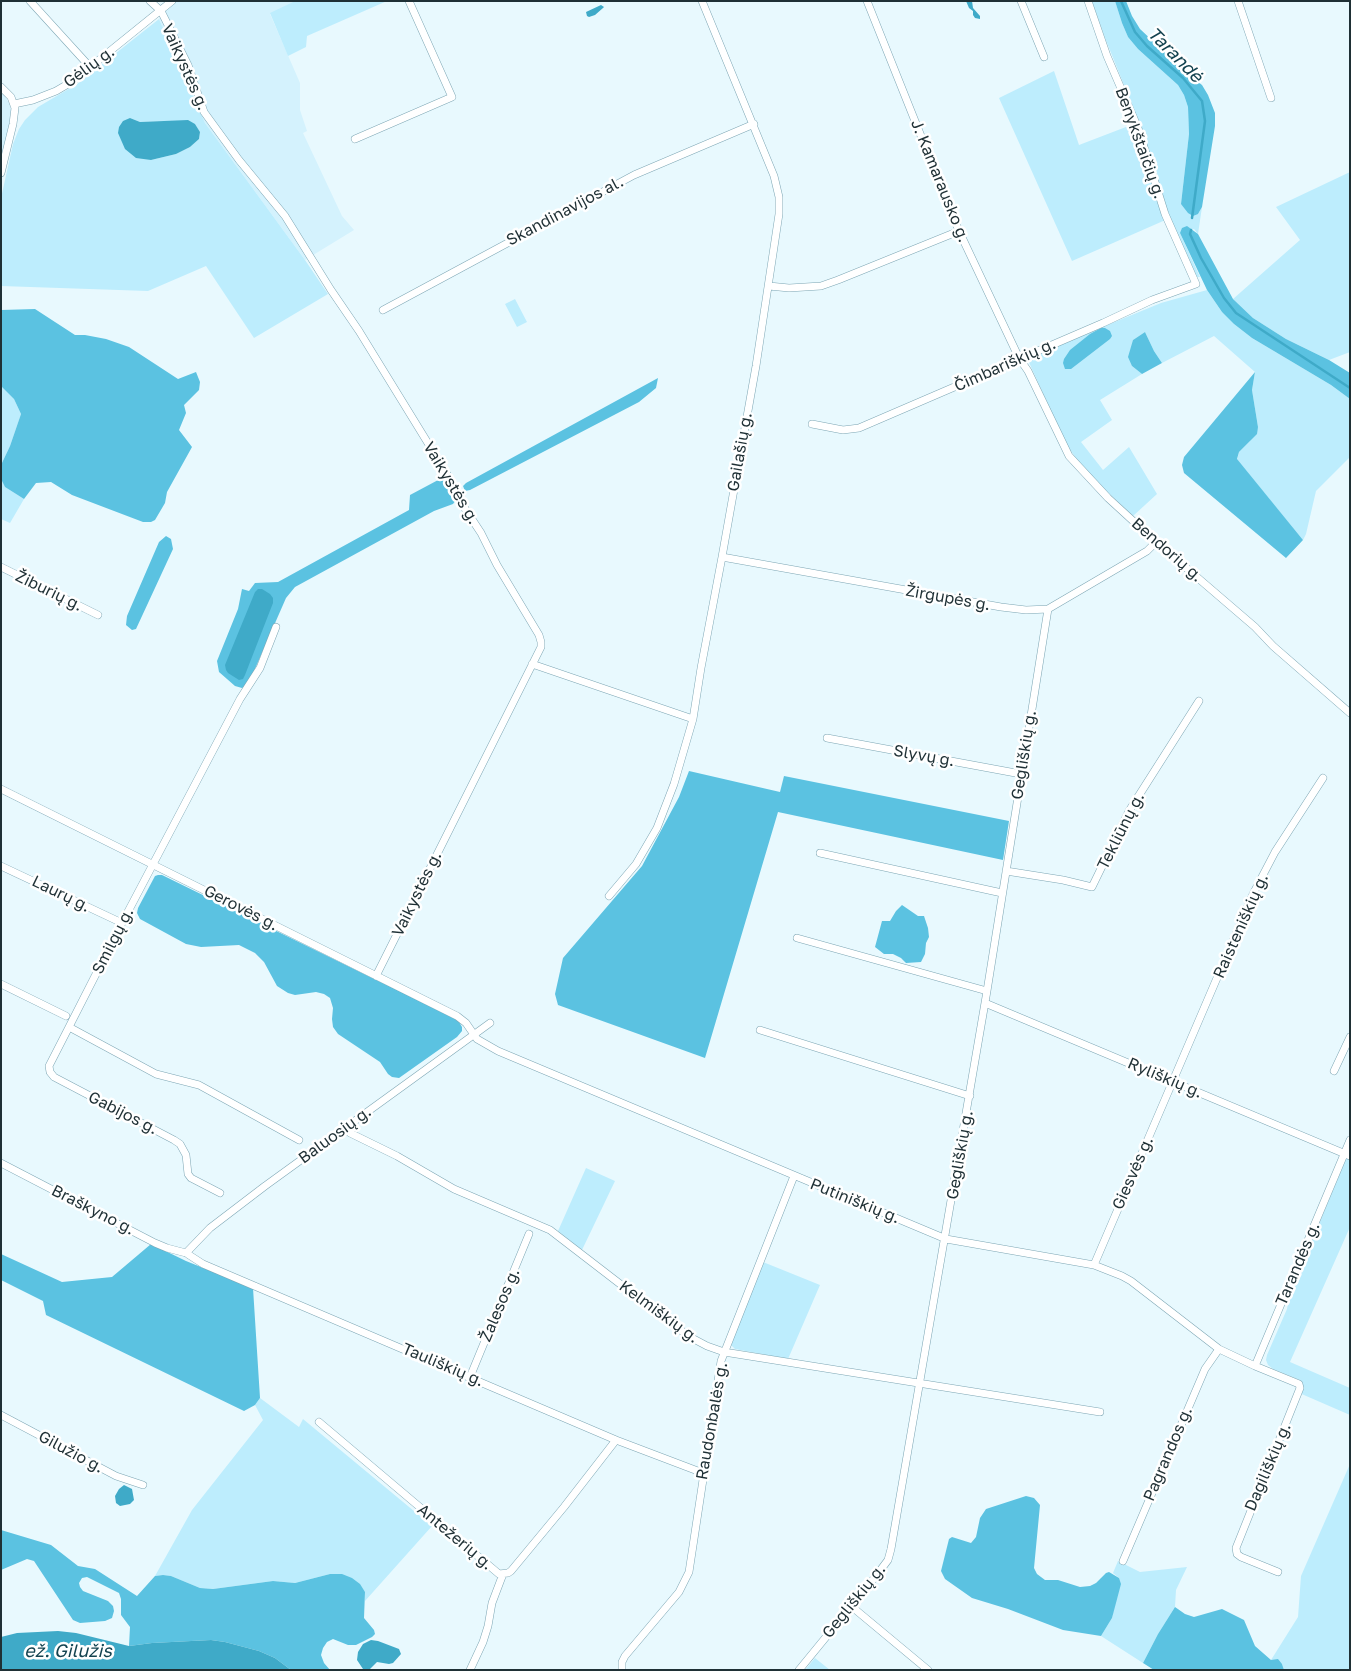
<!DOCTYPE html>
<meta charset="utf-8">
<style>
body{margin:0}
#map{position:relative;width:1351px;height:1671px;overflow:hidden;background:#e8f9fe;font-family:"Golos Text",sans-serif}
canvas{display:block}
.frame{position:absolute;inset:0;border:2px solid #1f3035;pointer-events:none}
</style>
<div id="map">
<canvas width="1351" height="1671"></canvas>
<div class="frame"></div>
</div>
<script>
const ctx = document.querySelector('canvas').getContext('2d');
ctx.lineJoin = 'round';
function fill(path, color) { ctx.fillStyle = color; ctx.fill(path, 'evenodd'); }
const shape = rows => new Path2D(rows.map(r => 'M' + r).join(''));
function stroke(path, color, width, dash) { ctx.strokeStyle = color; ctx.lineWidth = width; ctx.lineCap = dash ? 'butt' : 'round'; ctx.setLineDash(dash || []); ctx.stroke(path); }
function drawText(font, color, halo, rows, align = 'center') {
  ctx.font = font + ' "Golos Text",sans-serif'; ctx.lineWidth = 5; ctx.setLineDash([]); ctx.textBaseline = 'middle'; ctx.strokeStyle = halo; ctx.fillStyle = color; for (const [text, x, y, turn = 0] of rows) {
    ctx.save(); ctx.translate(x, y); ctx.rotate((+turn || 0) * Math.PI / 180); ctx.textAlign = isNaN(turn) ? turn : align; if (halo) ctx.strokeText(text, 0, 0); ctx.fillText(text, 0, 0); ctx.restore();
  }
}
fill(shape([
 [172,1,295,1,270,14,300,83,300,110,307,131,303,133,342,216,354,230,305,260,205,123,159,19],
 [1,91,10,104,11,111,11,119,1,161]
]), '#d4f2fd');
fill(shape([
 [295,1,387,1,307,36,306,47,288,56,270,13],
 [1092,1,1115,1,1122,23,1128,37,1138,49,1178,85,1184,95,1188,107,1189,134,1181,204,1198,214,1202,207,1198,234,1194,229,1180,233,1200,277,1197,277,1170,218,1072,261,999,98,1054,71,1079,145,1139,122,1105,38],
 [159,19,205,123,305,260,328,294,254,338,206,266,148,291,1,286,1,198,13,144,19,129,25,120,38,107,77,84],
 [130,118,140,122,169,121,195,124,200,132,199,139,190,147,176,154,151,160],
 [1350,172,1350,352,1329,360,1286,339,1253,318,1233,299,1300,240,1276,207],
 [1207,290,1222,312,1234,324,1252,338,1331,385,1350,399,1350,457,1316,491,1306,534,1303,540,1237,460,1239,452,1250,441,1258,427,1252,390,1255,372,1214,336,1162,363,1154,351,1145,332,1133,340,1132,366,1142,374,1100,400,1112,420,1081,442,1103,470,1129,447,1157,494,1133,516,1097,482,1076,458,1066,444,1027,358,1161,303],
 [515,299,527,322,517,327,505,304],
 [1,386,14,399,21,414,10,446,1,465],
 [1,479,5,487,24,499,10,523,1,519],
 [1350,1149,1350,1227,1290,1362,1350,1388,1350,1415,1297,1392,1300,1380,1273,1369,1268,1365,1266,1360,1267,1355,1287,1309,1290,1294],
 [586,1168,615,1181,582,1250,558,1231],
 [763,1262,820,1285,788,1359,735,1349,731,1345],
 [260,1398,299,1427,303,1419,432,1526,365,1601,365,1592,330,1574,295,1583,273,1581,213,1589,200,1588,171,1576,163,1575,155,1576,192,1510,263,1420,255,1405],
 [1350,1464,1350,1670,1284,1670,1282,1664,1271,1660,1298,1617,1301,1576],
 [1118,1561,1140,1572,1187,1567,1176,1590,1175,1607,1158,1634,1143,1663,1101,1636,1112,1618,1119,1578,1113,1573],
 [815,1658,830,1670,805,1670]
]), '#bdedfd');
fill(shape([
 [1115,1,1126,1,1132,16,1140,29,1188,74,1202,85,1208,95,1215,113,1215,126,1202,207,1198,214,1193,216,1188,213,1181,204,1189,134,1188,107,1184,95,1178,85,1138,49,1128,37,1122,23],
 [1187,226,1198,234,1233,299,1253,318,1286,339,1329,360,1350,373,1350,399,1331,385,1252,338,1234,324,1222,312,1207,290,1180,233,1182,228],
 [35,309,75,335,85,335,106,339,129,347,178,379,196,372,200,382,199,390,184,405,186,413,179,430,192,447,167,492,165,503,155,520,151,522,143,522,72,495,51,482,36,483,24,499,5,487,1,479,1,465,10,446,21,414,14,399,1,386,1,310],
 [1101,328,1105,328,1110,331,1112,336,1110,339,1071,369,1065,369,1063,363,1064,359,1070,350,1090,334],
 [1145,332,1154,351,1162,363,1142,374,1132,366,1128,357,1133,340],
 [1255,372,1252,390,1258,427,1257,434,1239,452,1237,459,1303,540,1286,558,1184,473,1182,465,1184,457],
 [658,378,656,388,639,402,470,490,465,491,463,486,466,483],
 [440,479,446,481,456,500,453,504,434,511,295,587,286,598,251,678,246,686,242,688,235,686,219,672,217,661,238,609,242,589,249,591,255,583,278,582,409,510,410,495],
 [166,536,171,539,173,549,136,629,132,630,126,625,127,616,159,542],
 [689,771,780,792,784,776,1009,821,1003,860,778,812,705,1058,558,1005,555,994,563,958,642,866,679,797],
 [158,875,162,875,458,1020,462,1027,462,1031,457,1037,399,1078,392,1077,388,1074,380,1062,338,1034,333,1027,332,1019,333,1008,330,998,324,994,316,992,295,995,288,993,277,986,264,962,255,953,239,945,201,947,186,944,140,919,137,913,138,908,155,876],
 [902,905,918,916,924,916,928,928,929,937,926,943,925,954,921,962,906,963,901,958,893,954,884,954,875,947,882,921,890,921,896,911],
 [151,1244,186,1261,253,1288,260,1398,255,1405,244,1411,46,1315,43,1301,1,1280,1,1254,62,1282,112,1277],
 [1026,1496,1034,1498,1040,1505,1034,1568,1037,1574,1045,1580,1058,1580,1080,1587,1090,1586,1096,1583,1106,1573,1109,1572,1119,1578,1121,1584,1112,1618,1101,1636,1063,1630,1008,1609,972,1598,945,1579,941,1571,949,1539,952,1537,971,1543,976,1537,980,1518,986,1509],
 [1,1530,51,1545,78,1566,95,1569,137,1596,155,1576,163,1575,171,1576,200,1588,213,1589,273,1581,295,1583,330,1574,342,1574,352,1578,360,1584,365,1592,364,1618,374,1630,375,1634,372,1637,356,1645,348,1645,333,1639,327,1642,323,1648,321,1655,324,1663,330,1670,291,1670,275,1658,259,1651,225,1642,211,1640,152,1643,129,1646,130,1627,121,1615,121,1599,119,1593,87,1577,82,1578,79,1583,80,1587,83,1591,108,1601,113,1606,114,1611,112,1618,105,1621,80,1623,73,1620,34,1561,27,1559,1,1570],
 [1175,1607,1185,1614,1194,1617,1222,1609,1244,1620,1255,1646,1271,1660,1278,1659,1282,1664,1284,1670,1154,1670,1143,1663,1158,1634]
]), '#5bc2e1');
fill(shape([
 [966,1,972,1,973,8,980,16,980,19,975,18,973,15,973,11,969,8],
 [601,5,604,7,603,8,595,15,589,17,587,16,586,12],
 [130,118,140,122,188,120,195,124,200,132,199,139,190,147,176,154,151,160,136,158,125,149,118,133,119,127,123,121],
 [258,589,262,589,270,594,273,598,273,603,245,675,243,679,239,680,228,673,226,670,225,665,255,592],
 [124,1485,132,1489,134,1500,130,1504,120,1506,116,1503,115,1496,119,1489],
 [58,1631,76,1633,129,1646,152,1643,211,1640,225,1642,259,1651,275,1658,291,1670,1,1670,1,1637,17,1633],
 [371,1640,378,1641,399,1649,401,1654,393,1663,389,1664,377,1662,369,1670,363,1669,357,1660,358,1652,363,1644]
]), '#3faac8');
stroke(shape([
 [1121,1,1135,32,1147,46,1183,78,1202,101,1205,121,1192,218],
 [1191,230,1190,234,1201,258,1224,298,1236,313,1350,388]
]), '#3faac8', 2.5);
const minor = shape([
 [30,1,91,68],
 [150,1,161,11,188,65,204,112,239,160,285,216,331,290,359,331,450,479,460,501,481,533,497,565,539,635,541,642,541,647,376,976],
 [867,1,959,231,1019,358,1028,371,1069,456,1108,498,1156,542,1255,627,1273,646,1350,713],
 [1021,1,1044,57],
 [1238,1,1271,98],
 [1,87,11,97,15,108,13,124,1,173],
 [14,104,33,100,56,91,73,81,172,1],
 [355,139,452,97,409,1],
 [769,286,789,288,821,286,838,280,959,231],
 [383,310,634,175,754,124],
 [812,424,843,430,859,428,1103,323,1152,300,1196,284,1165,214,1138,128,1107,56,1088,1],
 [722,557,1001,607,1026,610,1048,609,1147,551,1156,542],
 [1,567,98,615],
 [276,627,260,668,240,699,122,923,69,1027,156,1074,199,1085,299,1140],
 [532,664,693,719],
 [827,738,1021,774],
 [1,789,457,1016,466,1023,477,1039,498,1051,946,1239,1094,1265,1122,1276,1131,1281,1219,1349,1255,1366,1350,1140],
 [820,853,1002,893],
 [1,866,122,923],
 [1006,871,1063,880,1092,887,1129,811,1199,701],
 [609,896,636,864,657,828,674,784,693,719,701,668,722,557,756,366,779,214,779,197,774,176,702,1],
 [797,938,987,991],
 [1,984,66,1016],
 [985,1003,1350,1156],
 [69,1027,49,1066,50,1072,54,1077,174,1140,180,1144,186,1155,188,1174,191,1178,220,1193],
 [760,1030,970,1096],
 [1334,1071,1350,1037],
 [344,1128,350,1133,397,1156,454,1189,550,1230,663,1317,690,1337,707,1346,724,1352,1100,1412],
 [1,1163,155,1243,167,1248,186,1253,203,1264,616,1440,703,1473],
 [186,1253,210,1228,265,1186,490,1023],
 [1094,1265,1253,894,1275,852,1323,778],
 [1255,1366,1299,1384,1300,1388,1236,1548,1237,1554,1241,1557,1278,1572],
 [470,1377,529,1234],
 [1,1415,116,1476,143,1485],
 [319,1422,499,1574,508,1573,511,1571,564,1507,616,1440],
 [1123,1561,1205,1369,1219,1349],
 [851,1606,928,1670],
 [470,1670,483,1642,488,1626,492,1603,503,1574],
 [622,1670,622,1662,625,1656,679,1592,689,1572,721,1361,794,1176],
 [799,1670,876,1576,888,1560,891,1549,987,991,1048,609]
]);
stroke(minor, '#7da6b4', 8);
stroke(minor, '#fff', 7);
drawText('16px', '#1f3035', '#fff', [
 ["Gėlių g.",89,67,-36],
 ["Vaikystės g.",185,67,66],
 ["Benykštaičių g.",1140,143,70],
 ["J. Kamarausko g.",940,181,68],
 ["Skandinavijos al.",565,211,-28],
 ["Čimbariškių g.",1005,365,-24],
 ["Gailašių g.",740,452,-80],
 ["Vaikystės g.",451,483,59],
 ["Bendorių g.",1167,550,41],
 ["Žiburių g.",49,591,26],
 ["Žirgupės g.",948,598,10],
 ["Gegliškių g.",1024,755,-81],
 ["Slyvų g.",924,756,10],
 ["Tekliūnų g.",1121,831,-63],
 ["Laurų g.",61,894,26],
 ["Vaikystės g.",417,894,-64],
 ["Gerovės g.",241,908,27],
 ["Raisteniškių g.",1241,926,-66],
 ["Smilgų g.",113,941,-63],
 ["Ryliškių g.",1165,1078,23],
 ["Gabijos g.",123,1113,27],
 ["Baluosių g.",335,1135,-36],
 ["Gegliškių g.",960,1155,-80],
 ["Giesvės g.",1133,1173,-66],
 ["Putiniškių g.",855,1201,22],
 ["Braškyno g.",93,1210,27],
 ["Tarandės g.",1298,1264,-67],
 ["Žalesos g.",500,1305,-67],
 ["Kelmiškių g.",659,1312,36],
 ["Tauliškių g.",443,1365,23],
 ["Raudonbalės g.",712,1421,-80],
 ["Gilužio g.",71,1452,28],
 ["Pagrandos g.",1168,1454,-67],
 ["Dagiliškių g.",1268,1467,-67],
 ["Antežerių g.",455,1537,40],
 ["Gegliškių g.",854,1601,-51]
]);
drawText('italic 18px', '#144350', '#fff', [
 ["Tarandė",1175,55,45],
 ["ež. Gilužis",68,1651]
]);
</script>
